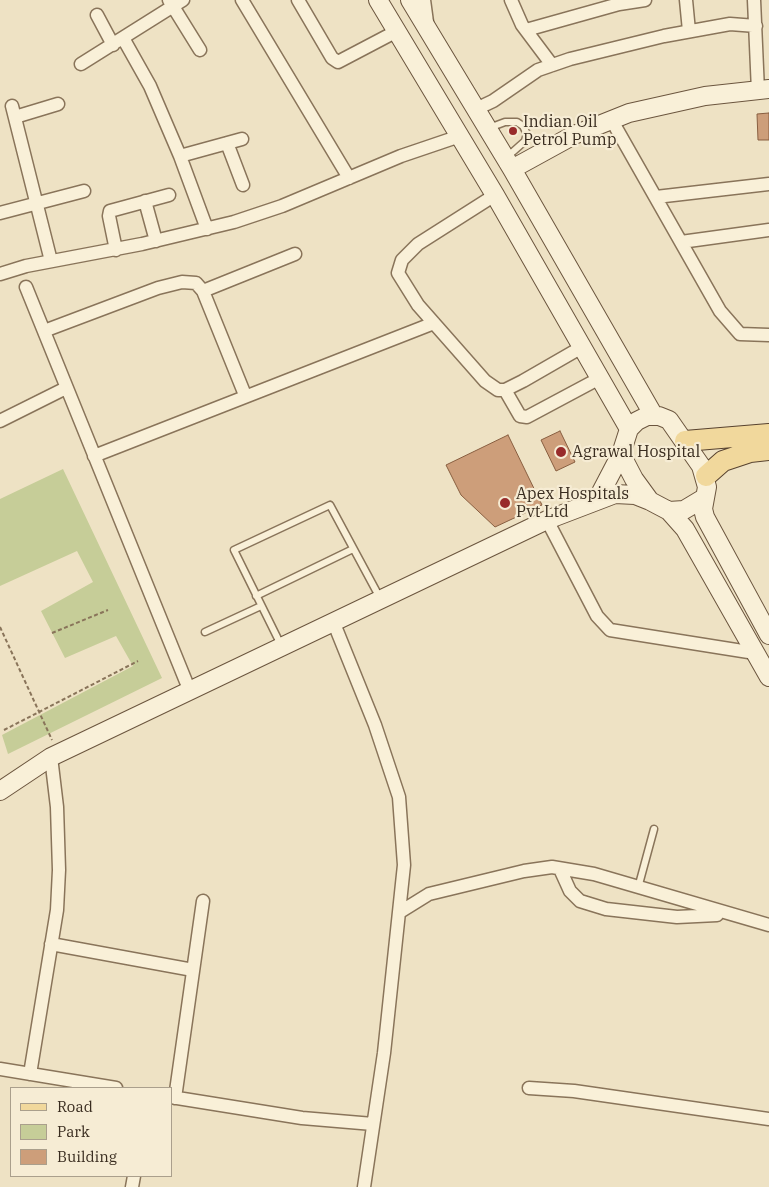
<!DOCTYPE html>
<style>
body{margin:0}
#map{position:relative;width:769px;height:1187px;overflow:hidden;background:#eee2c4;font-family:"IBM Plex Serif",serif}
canvas{display:block}
.legend{position:absolute;left:10px;top:1087px;width:162px;height:90px;box-sizing:border-box;background:#f6ecd4;border:1px solid #aa9f8c;margin:0;padding:6px 9px;list-style:none;font-size:15px;color:#392c1f}
.legend li{display:flex;align-items:center;gap:10px;height:25px}
.legend b{width:25px;border:1px solid #aa9f8c}
</style>
<div id="map">
<canvas width="769" height="1187"></canvas>
<ul class="legend">
<li><b style="height:6px;background:#f1d89c"></b>Road</li>
<li><b style="height:14px;background:#c6cd98"></b>Park</li>
<li><b style="height:14px;background:#cd9e7a"></b>Building</li>
</ul>
</div>
<script>
const ctx = document.querySelector('canvas').getContext('2d');
ctx.lineJoin = 'round';
function fill(path, color) { ctx.fillStyle = color; ctx.fill(path, 'evenodd'); }
const shape = rows => new Path2D(rows.map(r => 'M' + r).join(''));
function stroke(path, color, width, dash) { ctx.strokeStyle = color; ctx.lineWidth = width; ctx.lineCap = dash ? 'butt' : 'round'; ctx.setLineDash(dash || []); ctx.stroke(path); }
function drawText(font, color, halo, rows, align = 'center') {
  ctx.font = font + ' "IBM Plex Serif",serif'; ctx.lineWidth = 4.5; ctx.setLineDash([]); ctx.textBaseline = 'middle'; ctx.strokeStyle = halo; ctx.fillStyle = color; for (const [text, x, y, turn = 0] of rows) {
    ctx.save(); ctx.translate(x, y); ctx.rotate((+turn || 0) * Math.PI / 180); ctx.textAlign = isNaN(turn) ? turn : align; if (halo) ctx.strokeText(text, 0, 0); ctx.fillText(text, 0, 0); ctx.restore();
  }
}
fill(shape([
 [63,469,162,678,8,754,2,735,133,666,116,636,65,658,41,611,93,582,77,551,0,586,0,499]
]), '#c6cd98');
const building = shape([
 [769,113,769,140,758,140,757,114,769,113],
 [560,431,575,462,556,471,541,440,560,431],
 [508,435,542,505,495,527,461,495,446,465,508,435]
]);
fill(building, '#cd9e7a');
stroke(building, '#885e40', 1);
const lane = shape([
 [489,128,505,122,517,122,523,126,527,134,525,141,507,157],
 [256,596,353,549],
 [205,632,261,606],
 [281,645,234,550,330,505,380,598],
 [638,888,654,829]
]);
const street = shape([
 [169,0,200,50],
 [242,0,349,178],
 [298,0,332,58,338,62,397,31],
 [424,0,427,22],
 [511,0,522,25,552,65],
 [686,0,689,31],
 [754,0,758,91],
 [97,15,113,45],
 [526,30,619,4,645,0],
 [123,38,150,86,180,156],
 [81,64,183,0],
 [12,106,51,261],
 [476,109,493,101,538,70,570,59,664,36,730,24,756,26],
 [15,117,58,104],
 [611,119,720,311,740,334,769,335],
 [227,143,243,185],
 [495,195,418,244,402,260,398,273,418,305,485,381,498,390,505,390,523,381,582,347],
 [656,197,769,184],
 [145,201,156,241],
 [0,213,84,191],
 [207,229,180,156,242,139],
 [681,242,769,230],
 [116,250,109,216,110,211,169,195],
 [0,274,26,266,142,244,234,222,282,206,401,156,460,136],
 [26,287,189,689],
 [203,291,295,254],
 [44,331,158,288,182,282,196,283,203,291,245,395],
 [505,390,520,416,527,417,600,378],
 [0,421,66,388],
 [94,456,434,323],
 [547,520,597,616,610,630,755,653],
 [333,621,375,725,399,797,404,865,384,1053,364,1187],
 [560,869,570,891,580,901,606,909,677,917,717,915],
 [400,912,429,894,524,871,552,867,594,874,769,925],
 [51,944,193,970],
 [0,1069,116,1088],
 [30,1074,57,910,59,870,57,807,51,757],
 [529,1088,574,1091,769,1119],
 [171,1097,302,1118,373,1124],
 [175,1098,203,901],
 [132,1187,134,1176]
]);
const secondary = shape([
 [378,0,495,195,629,429],
 [410,0,512,169,654,416],
 [512,169,574,135,629,113,705,96,769,89],
 [598,498,621,454],
 [704,498,684,510,669,511,650,501,634,479,621,454,629,429,637,421,647,416,659,416,669,420,701,466,707,487,703,509,705,517,769,635],
 [669,511,685,529,769,677],
 [0,791,51,757,547,520,615,494,635,495,650,501]
]);
const primary = shape([
 [685,441,769,434],
 [706,476,723,461,750,452,769,450]
]);
stroke(lane, '#89745a', 9);
stroke(street, '#89745a', 15);
stroke(secondary, '#6b553e', 20);
stroke(primary, '#57422f', 22);
stroke(shape([
 [0,627,52,740],
 [52,633,108,610],
 [4,730,138,661]
]), '#89745a', 2, [4, 2.5]);
stroke(lane, '#f9f0d8', 6);
stroke(street, '#f9f0d8', 12);
stroke(secondary, '#f9f0d8', 18);
stroke(primary, '#f1d89c', 20);
for (const [x, y, r, color] of [
 [513,131,5,"#982b2a"],
 [561,452,6,"#982b2a"],
 [505,503,6,"#982b2a"]
]) { const dot = new Path2D(); dot.arc(x, y, r, 0, 2 * Math.PI); ctx.fillStyle = color; ctx.fill(dot); stroke(dot, '#f6ecd4', 2); }
drawText('16px', '#392c1f', '#f6ecd4', [
 ["Indian Oil",523,122],
 ["Petrol Pump",523,140],
 ["Agrawal Hospital",572,452],
 ["Apex Hospitals",516,494],
 ["Pvt Ltd",516,512]
], 'left');
</script>
